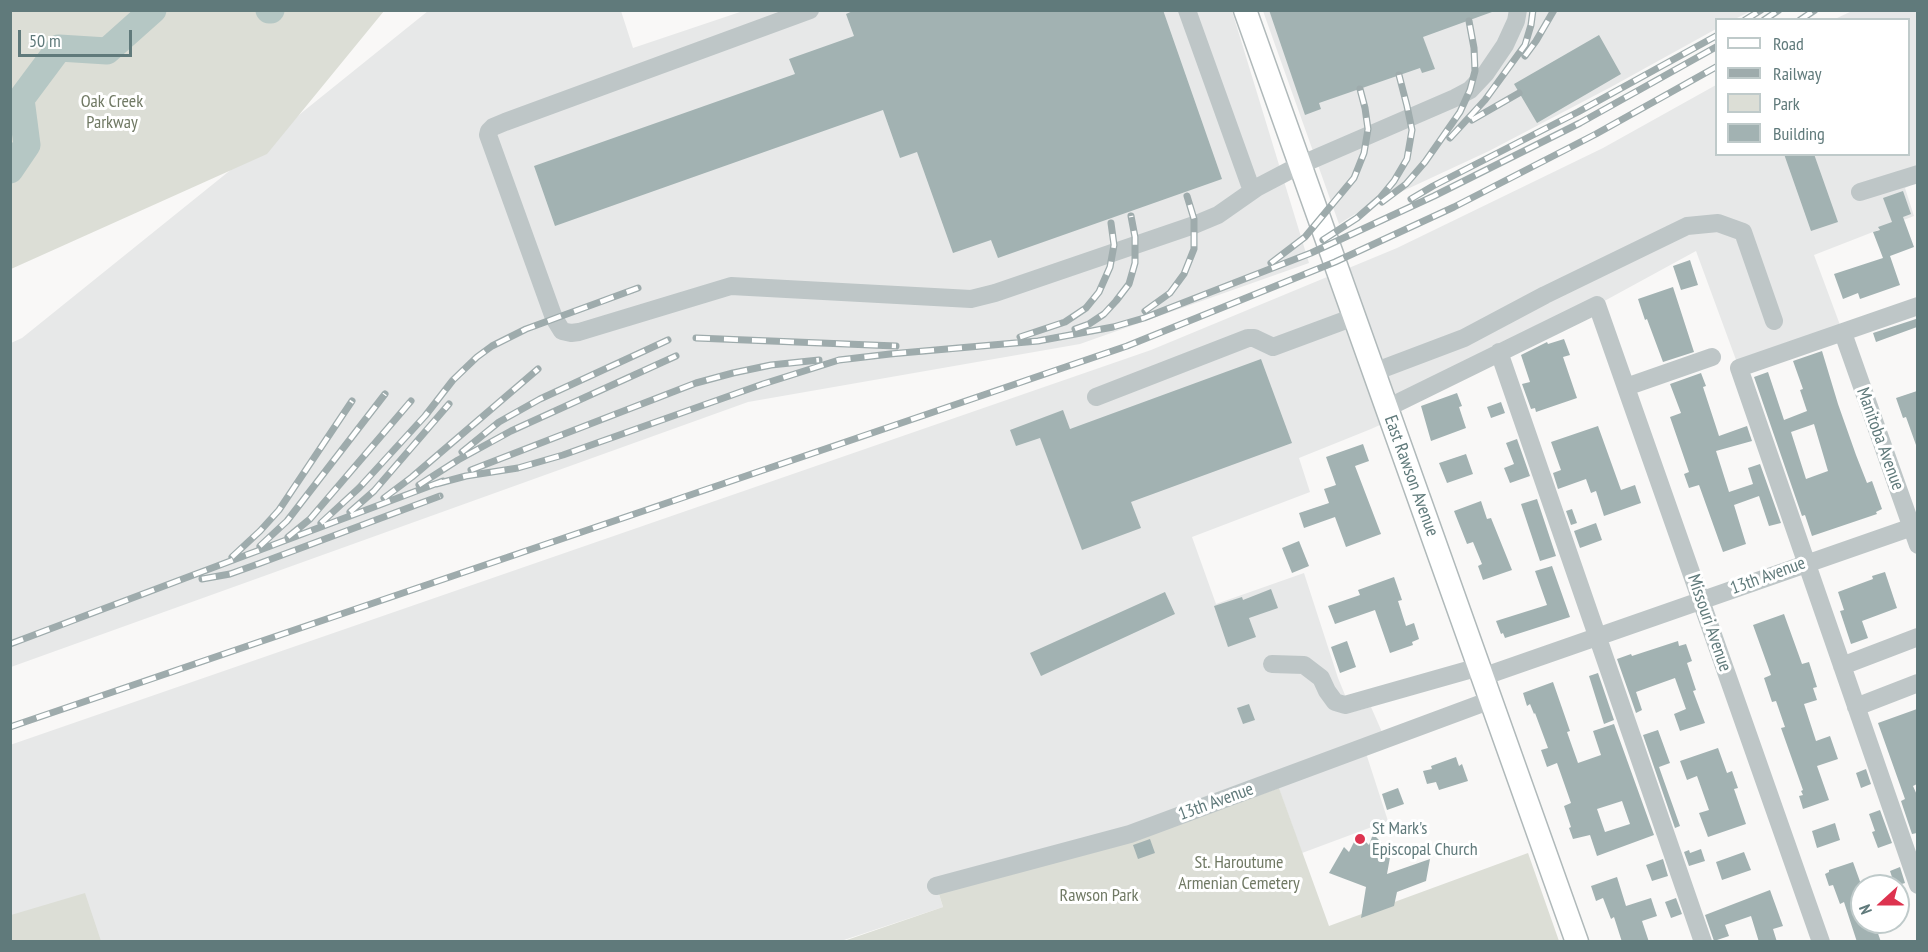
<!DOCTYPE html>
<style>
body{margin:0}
#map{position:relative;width:1928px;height:952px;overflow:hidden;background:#f9f8f7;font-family:"PT Sans Narrow",sans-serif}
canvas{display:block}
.frame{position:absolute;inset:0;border:12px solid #607a7b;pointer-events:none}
.legend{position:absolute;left:1715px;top:18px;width:195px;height:138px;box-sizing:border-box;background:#fff;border:2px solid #bfcaca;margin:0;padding:8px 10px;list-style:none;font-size:18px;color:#607a7b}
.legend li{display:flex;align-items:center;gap:12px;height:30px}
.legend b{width:30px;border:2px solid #bfcaca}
.north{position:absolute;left:1850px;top:874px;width:60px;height:60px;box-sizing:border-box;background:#fff;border:2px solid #bfcaca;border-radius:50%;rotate:249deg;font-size:16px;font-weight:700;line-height:24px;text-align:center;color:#607a7b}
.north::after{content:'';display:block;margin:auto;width:21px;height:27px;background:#dd334f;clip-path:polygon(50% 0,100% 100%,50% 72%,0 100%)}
.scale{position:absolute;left:18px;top:30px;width:114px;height:27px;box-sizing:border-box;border:3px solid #607a7b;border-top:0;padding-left:8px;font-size:18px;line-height:21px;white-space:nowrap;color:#607a7b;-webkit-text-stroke:4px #fff;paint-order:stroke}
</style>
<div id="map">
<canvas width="1928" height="952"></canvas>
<div class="frame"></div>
<ul class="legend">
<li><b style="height:8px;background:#fff"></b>Road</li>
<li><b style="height:8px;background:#9eabac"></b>Railway</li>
<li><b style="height:16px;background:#dcded6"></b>Park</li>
<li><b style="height:16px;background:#a2b2b2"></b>Building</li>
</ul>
<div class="north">N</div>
<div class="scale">50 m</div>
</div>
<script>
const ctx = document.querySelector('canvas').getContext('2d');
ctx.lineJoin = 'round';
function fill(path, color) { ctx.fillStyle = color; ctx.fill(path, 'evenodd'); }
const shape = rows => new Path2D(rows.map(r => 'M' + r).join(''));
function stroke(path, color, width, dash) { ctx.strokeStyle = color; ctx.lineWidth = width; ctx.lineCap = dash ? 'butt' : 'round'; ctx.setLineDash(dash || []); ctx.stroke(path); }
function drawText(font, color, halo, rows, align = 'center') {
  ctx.font = font + ' "PT Sans Narrow",sans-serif'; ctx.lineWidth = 6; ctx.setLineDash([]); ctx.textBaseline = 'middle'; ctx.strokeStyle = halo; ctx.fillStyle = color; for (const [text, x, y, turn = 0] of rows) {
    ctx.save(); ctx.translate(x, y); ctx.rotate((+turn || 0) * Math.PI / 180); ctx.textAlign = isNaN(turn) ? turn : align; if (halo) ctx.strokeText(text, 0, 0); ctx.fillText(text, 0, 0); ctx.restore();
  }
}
fill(shape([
 [428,11,621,11,633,48,743,11,1232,11,1309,263,1080,344,748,402,11,667,11,343,22,338],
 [1263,11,1751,11,1735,19,1716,20,1716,29,1611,87,1489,151,1360,211,1339,224],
 [1852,11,1917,11,1917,182,1905,188,1914,216,1814,255,1843,333,1739,368,1696,251,1597,305,1387,408,1391,420,1371,429,1299,458,1310,492,1192,537,1216,604,1304,573,1338,678,1352,712,1371,707,1385,739,1364,747,1388,821,1302,853,1279,789,1272,781,938,891,943,907,841,941,11,941,10,745,1151,350,1397,248,1603,148,1716,85,1716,154,1908,154,1908,20,1835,19]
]), '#e7e8e8');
fill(shape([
 [10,11,11,10,384,11,267,154,11,269],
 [1279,788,1329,926,1528,853,1559,941,841,942,943,907,938,891,1128,842],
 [85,893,101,941,11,941,11,915]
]), '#dcded6');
stroke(shape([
 [269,10,271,10],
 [10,170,27,145,21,99,59,48,107,51,153,10]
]), '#b5c7c4', 27);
fill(shape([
 [855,10,1163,10,1222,179,998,258,991,240,953,253,917,152,900,158,883,110,555,226,534,166,795,74,789,59,854,36,846,14],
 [1269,10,1492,10,1492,12,1423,37,1435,69,1422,73,1420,68,1319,103,1321,109,1305,115],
 [1599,35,1621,74,1537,123,1514,84],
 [1784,154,1814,154,1838,222,1811,231],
 [1903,191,1911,214,1903,217,1914,247,1890,256,1900,285,1860,299,1858,293,1843,299,1834,274,1883,258,1873,232,1880,230,1878,227,1892,222,1883,198],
 [1690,260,1698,285,1681,290,1673,266],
 [1673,287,1694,352,1663,362,1647,319,1645,320,1638,299],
 [1916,319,1917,327,1876,342,1873,333],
 [1564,339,1570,355,1563,357,1577,398,1536,412,1535,408,1531,409,1522,384,1530,382,1521,355,1547,342,1548,344],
 [1822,351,1838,404,1856,455,1867,483,1872,481,1882,509,1876,512,1877,514,1812,536,1805,515,1802,516,1754,377,1768,372,1784,420,1807,411,1800,390,1803,389,1793,361],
 [1814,424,1828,471,1806,479,1791,432],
 [1261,359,1292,443,1131,502,1141,528,1082,550,1040,438,1016,446,1010,430,1063,410,1070,429],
 [1701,373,1706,386,1703,387,1719,436,1747,426,1752,441,1716,451,1729,492,1753,484,1748,468,1760,464,1781,523,1769,526,1759,496,1734,505,1746,544,1723,552,1699,485,1689,488,1684,474,1689,472,1670,417,1681,413,1670,384],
 [1917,391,1917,444,1916,445,1906,417,1903,418,1896,398],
 [1457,393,1462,406,1459,407,1466,428,1431,441,1421,406],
 [1501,402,1505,413,1491,418,1487,407],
 [1598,426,1621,490,1635,485,1641,503,1604,516,1596,491,1591,493,1586,479,1558,489,1553,473,1561,470,1551,442],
 [1517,439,1530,476,1510,483,1504,468,1514,464,1506,443],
 [1363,444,1369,461,1355,466,1381,534,1346,547,1335,517,1304,528,1299,513,1329,503,1324,489,1336,485,1326,457],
 [1466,454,1473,474,1447,483,1439,463],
 [1537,499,1556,556,1540,561,1521,504],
 [1481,501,1487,519,1491,518,1512,570,1483,580,1478,566,1482,564,1473,542,1467,544,1454,511],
 [1572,509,1577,523,1571,525,1566,511],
 [1596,523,1602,540,1580,548,1574,531],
 [1299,541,1309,566,1292,573,1282,548],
 [1552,566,1570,617,1505,638,1503,633,1501,634,1496,621,1547,605,1535,571],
 [1885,572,1897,608,1862,621,1868,638,1851,644,1840,611,1844,610,1838,592,1873,579,1872,576],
 [1394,577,1402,600,1398,601,1406,626,1414,623,1419,639,1412,642,1413,645,1390,653,1375,610,1335,624,1328,606,1360,595,1358,590],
 [1271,589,1278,608,1249,618,1256,637,1228,647,1214,606,1242,597,1243,600],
 [1165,592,1175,614,1041,676,1030,653],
 [1784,614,1802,664,1809,662,1817,687,1813,688,1817,700,1804,704,1816,741,1830,736,1838,759,1817,766,1829,800,1803,809,1799,796,1803,795,1801,791,1803,790,1781,728,1785,727,1776,701,1772,702,1764,678,1771,675,1753,625],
 [1347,641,1356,667,1340,673,1331,647],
 [1678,641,1679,646,1686,644,1692,661,1687,663,1696,690,1693,691,1705,723,1680,731,1674,714,1686,709,1675,678,1636,692,1642,710,1636,713,1617,659,1631,654,1632,656],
 [1598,673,1614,720,1604,724,1589,676],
 [1553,682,1570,731,1567,732,1578,763,1601,755,1593,731,1614,724,1654,835,1597,856,1590,835,1573,839,1569,828,1571,827,1564,806,1571,803,1557,763,1547,767,1541,750,1548,748,1535,713,1534,714,1530,704,1527,706,1523,693],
 [1622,801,1630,824,1605,832,1597,809],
 [1249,704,1255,720,1243,724,1237,708],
 [1917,709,1917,784,1913,786,1917,795,1917,833,1912,834,1901,801,1905,799,1878,723],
 [1658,730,1670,763,1659,767,1680,826,1675,828,1643,735],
 [1718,748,1727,773,1732,771,1738,788,1734,789,1746,824,1708,837,1699,813,1709,810,1697,776,1687,780,1680,761],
 [1456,757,1459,766,1462,764,1468,781,1439,790,1436,782,1427,784,1423,771,1432,769,1431,766],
 [1866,769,1871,784,1861,788,1856,773],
 [1398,788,1404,804,1387,810,1382,794],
 [1880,810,1892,843,1878,848,1872,832,1875,831,1869,814],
 [1835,823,1840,840,1817,848,1812,831],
 [1358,834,1369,845,1373,834,1391,852,1387,874,1430,859,1426,881,1397,892,1394,906,1361,918,1366,887,1329,873,1344,847,1349,852],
 [1150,839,1155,853,1138,859,1133,845],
 [1701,849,1705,861,1689,866,1684,852,1689,850,1690,853],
 [1744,852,1751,870,1722,880,1716,862],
 [1663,859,1668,876,1652,881,1646,865],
 [1853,862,1862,887,1862,922,1874,922,1881,942,1857,942,1844,902,1840,904,1833,885,1829,886,1825,874,1829,872,1829,870],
 [1900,867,1905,883,1895,886,1890,871],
 [1617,877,1626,906,1651,898,1657,916,1642,921,1649,942,1622,942,1614,917,1611,919,1603,898,1596,901,1591,886],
 [1770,890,1783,926,1773,929,1777,942,1759,942,1751,916,1725,925,1729,936,1714,941,1705,915],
 [1676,898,1682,914,1671,918,1665,902]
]), '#a2b2b2');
const major = shape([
 [1245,10,1577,942]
]);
stroke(major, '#b0b9ba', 25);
stroke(shape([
 [810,10,505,122,493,127,489,131,488,135,554,318,562,331,571,333,579,332,731,286,971,299,995,293,1194,225,1218,215,1258,187,1300,165,1455,98,1470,90,1486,73,1505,45,1516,21,1518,10],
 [1187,10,1252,191],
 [1860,192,1918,174],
 [1918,306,1739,368,1918,885],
 [1843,333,1918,545],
 [1499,352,1703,942],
 [1374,372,1464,338,1545,295,1687,226,1718,223,1743,232,1774,321],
 [1626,387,1712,357],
 [1096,397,1248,338,1254,338,1273,347,1354,317],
 [1387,408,1597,305,1821,942],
 [1272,664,1304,665,1321,678,1327,691,1335,702,1345,705,1479,667],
 [1842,666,1918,637],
 [1482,677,1918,525],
 [1856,707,1918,683],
 [936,886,1130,834,1491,700]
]), '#bec6c7', 18);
stroke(major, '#fff', 22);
const rail = shape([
 [1745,20,1761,10],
 [1764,20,1779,10],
 [1800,20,1815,10],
 [1525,56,1536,41,1554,10],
 [1472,120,1519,93],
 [1450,138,1485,100,1525,45,1531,25,1533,10],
 [1411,199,1433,186,1578,112,1716,36],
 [1382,202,1406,184,1425,162,1460,112,1470,90,1475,71,1474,48,1469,21],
 [1323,240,1357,218,1380,198,1394,181,1407,159,1412,130,1407,106,1399,75],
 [1271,263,1305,237,1354,178,1364,153,1368,129,1365,108,1360,89],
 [1145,311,1170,293,1184,274,1194,249,1194,219,1187,196],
 [1075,329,1089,324,1104,314,1116,301,1129,284,1135,263,1135,237,1131,216],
 [1020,337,1065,322,1086,308,1099,292,1110,267,1114,245,1111,223],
 [696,338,896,346],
 [462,452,499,422,540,399,668,340],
 [471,470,696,383,733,373,771,365,819,360],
 [436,484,466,476,518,468,563,455,763,384,839,360,890,354,1038,341,1113,327,1144,318,1311,253,1434,196,1580,123,1716,47],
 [419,485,458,460,511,431,676,356],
 [384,498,412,477,538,369],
 [350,512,374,491,449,404],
 [321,523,359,488,425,416,453,380,477,357,492,346,526,329,638,288],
 [288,537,310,519,411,401],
 [260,546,287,521,385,394],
 [232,557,260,531,279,510,352,401],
 [202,579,230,574,258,564,440,496],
 [10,644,443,481],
 [10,727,1127,346,1335,262,1454,207,1596,134,1716,67]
]);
stroke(rail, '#9eabac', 7);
stroke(rail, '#fff', 4.5, [14]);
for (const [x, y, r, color] of [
 [1360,839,6,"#dd334f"]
]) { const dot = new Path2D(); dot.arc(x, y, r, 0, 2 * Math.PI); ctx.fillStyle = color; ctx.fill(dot); stroke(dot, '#fff', 2); }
drawText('18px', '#707964', '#fff', [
 ["Oak Creek",112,102],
 ["Parkway",112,123],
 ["St. Haroutume",1239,863],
 ["Armenian Cemetery",1239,884],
 ["Rawson Park",1099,896]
]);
drawText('18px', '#607a7b', '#fff', [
 ["Manitoba Avenue",1880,439,70],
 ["East Rawson Avenue",1411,476,70],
 ["13th Avenue",1768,576,-20],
 ["Missouri Avenue",1709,623,71],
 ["13th Avenue",1216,802,-20]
]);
drawText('18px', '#607a7b', '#fff', [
 ["St Mark's",1372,829],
 ["Episcopal Church",1372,850]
], 'left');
</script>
